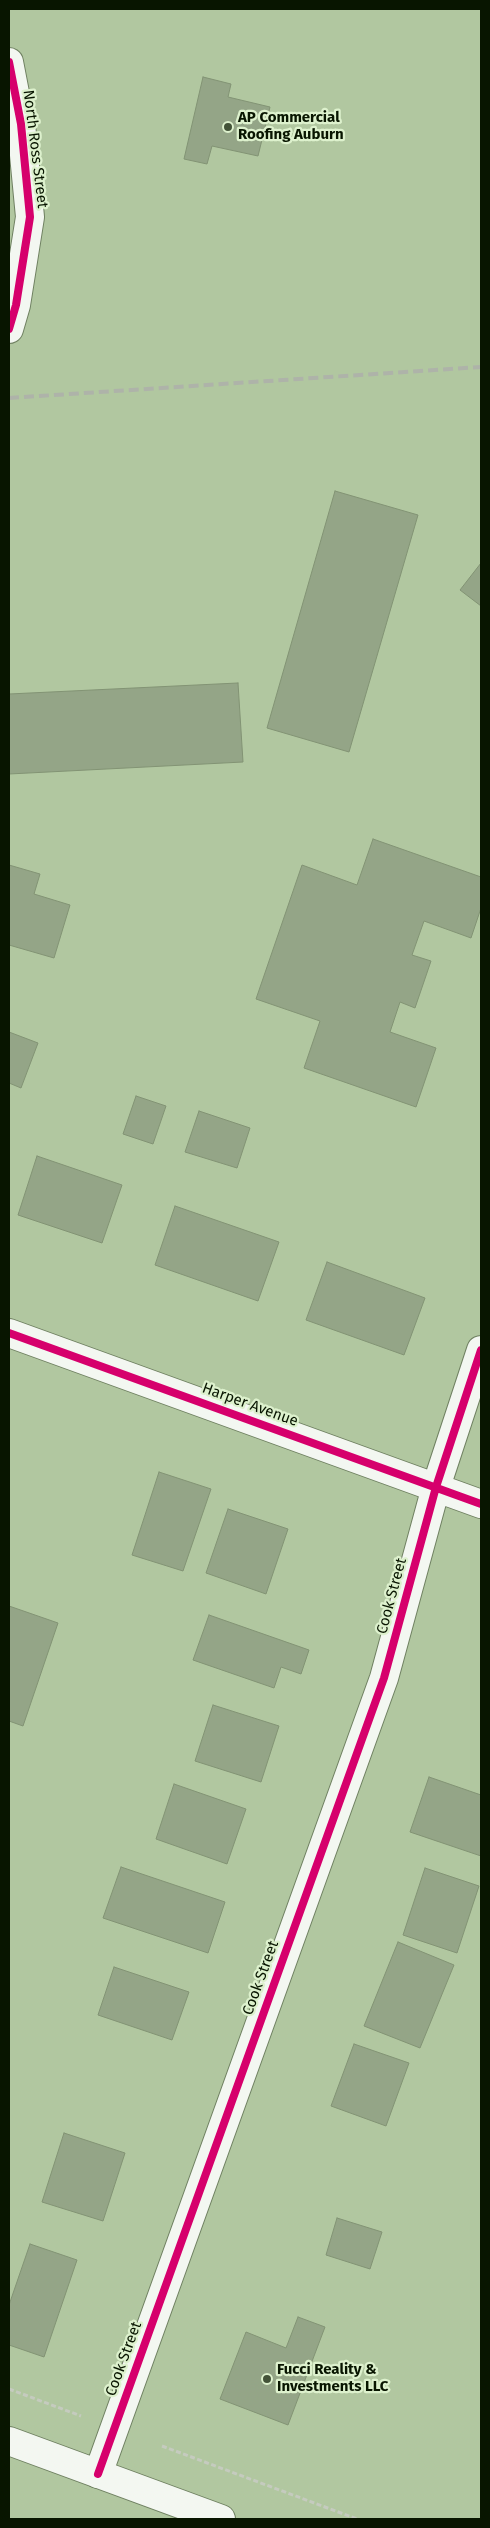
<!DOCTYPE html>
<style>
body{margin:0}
#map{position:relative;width:490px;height:2528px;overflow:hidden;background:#b1c7a0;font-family:"Fira Sans",sans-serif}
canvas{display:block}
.frame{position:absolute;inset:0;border:10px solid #081500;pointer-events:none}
</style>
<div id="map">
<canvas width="490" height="2528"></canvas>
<div class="frame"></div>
</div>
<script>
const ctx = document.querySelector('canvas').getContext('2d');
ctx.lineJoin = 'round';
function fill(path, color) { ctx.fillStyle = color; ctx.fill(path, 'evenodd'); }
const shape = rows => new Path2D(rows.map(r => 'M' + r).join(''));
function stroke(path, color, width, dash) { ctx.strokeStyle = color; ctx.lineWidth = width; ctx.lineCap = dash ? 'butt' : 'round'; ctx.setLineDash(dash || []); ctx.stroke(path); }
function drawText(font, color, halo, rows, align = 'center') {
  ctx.font = font + ' "Fira Sans",sans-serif'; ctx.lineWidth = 4.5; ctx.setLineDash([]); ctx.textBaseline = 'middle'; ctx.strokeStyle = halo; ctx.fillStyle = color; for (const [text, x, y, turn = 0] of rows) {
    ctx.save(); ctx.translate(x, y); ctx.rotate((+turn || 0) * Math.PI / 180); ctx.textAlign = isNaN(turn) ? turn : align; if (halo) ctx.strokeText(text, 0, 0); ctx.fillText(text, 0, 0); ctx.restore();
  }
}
const building = shape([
 [203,77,231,84,228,97,270,107,258,156,212,146,207,164,184,159,203,77],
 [335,491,418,515,349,752,267,728,335,491],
 [481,563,481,606,460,590,481,563],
 [238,683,243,762,9,774,9,694,238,683],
 [373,839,481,877,481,908,471,938,424,921,412,955,431,961,415,1008,400,1002,390,1032,436,1048,416,1107,304,1068,320,1021,256,999,302,865,357,885,373,839],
 [9,865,40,874,34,894,70,905,54,958,9,945,9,865],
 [9,1032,38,1043,21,1088,9,1083,9,1032],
 [136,1096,166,1106,153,1144,123,1134,136,1096],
 [199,1111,250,1128,237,1168,185,1152,199,1111],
 [37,1156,122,1185,102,1243,18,1215,37,1156],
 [175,1206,279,1242,258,1301,155,1265,175,1206],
 [327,1262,425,1298,404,1355,306,1320,327,1262],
 [159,1472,211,1489,183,1571,132,1555,159,1472],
 [228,1509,288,1529,266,1594,206,1573,228,1509],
 [9,1606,58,1623,23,1726,9,1721,9,1606],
 [209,1615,309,1650,301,1674,281,1667,274,1688,193,1660,209,1615],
 [213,1705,279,1726,261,1782,195,1761,213,1705],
 [429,1777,481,1795,481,1856,410,1832,429,1777],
 [174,1784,246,1809,227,1864,156,1839,174,1784],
 [121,1867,225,1902,208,1953,103,1918,121,1867],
 [425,1868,479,1886,457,1953,403,1935,425,1868],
 [398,1942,454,1965,420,2048,364,2026,398,1942],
 [114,1967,189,1992,172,2040,98,2015,114,1967],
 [354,2044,409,2063,386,2126,331,2106,354,2044],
 [64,2133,125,2153,103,2221,42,2202,64,2133],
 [337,2218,382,2232,370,2269,326,2255,337,2218],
 [30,2244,77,2260,44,2357,9,2345,9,2305,30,2244],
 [298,2317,325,2327,288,2425,220,2399,246,2332,286,2348,298,2317]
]);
fill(building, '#94a587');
stroke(building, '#829374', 1);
const minor = shape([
 [9,62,21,124,30,217,16,305,9,329],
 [9,1333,481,1504],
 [98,2474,384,1678,436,1487,481,1350]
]);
const tertiary = shape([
 [9,2441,221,2519]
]);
stroke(minor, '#6f8061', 30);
stroke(tertiary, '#6f8061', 30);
stroke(shape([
 [9,2389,81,2416],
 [162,2446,357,2519]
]), '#c5cbbf', 3, [5, 2.5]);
stroke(minor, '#f3f7f1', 28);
stroke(tertiary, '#f3f7f1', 28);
stroke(shape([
 [9,398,481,367]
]), '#aeb3a9', 4, [10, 5]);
stroke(shape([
 [9,62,21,124,30,217,16,305,9,329],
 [9,1333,481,1504],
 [98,2474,384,1678,436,1487,481,1350]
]), '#d6006c', 8);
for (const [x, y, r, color] of [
 [228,127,5,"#435338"],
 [267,2379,5,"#435338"]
]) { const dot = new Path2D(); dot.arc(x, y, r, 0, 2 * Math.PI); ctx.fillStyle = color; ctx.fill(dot); stroke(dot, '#ddf1cd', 2); }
drawText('bold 15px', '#081500', '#ddf1cd', [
 ["AP Commercial",238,118],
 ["Roofing Auburn",238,135],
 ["Fucci Reality &",277,2370],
 ["Investments LLC",277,2387]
], 'left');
drawText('15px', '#081500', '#ddf1cd', [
 ["North Ross Street",35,149,83],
 ["Harper Avenue",250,1405,20],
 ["Cook Street",392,1596,-75],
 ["Cook Street",261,1978,-70],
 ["Cook Street",124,2359,-70]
]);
</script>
